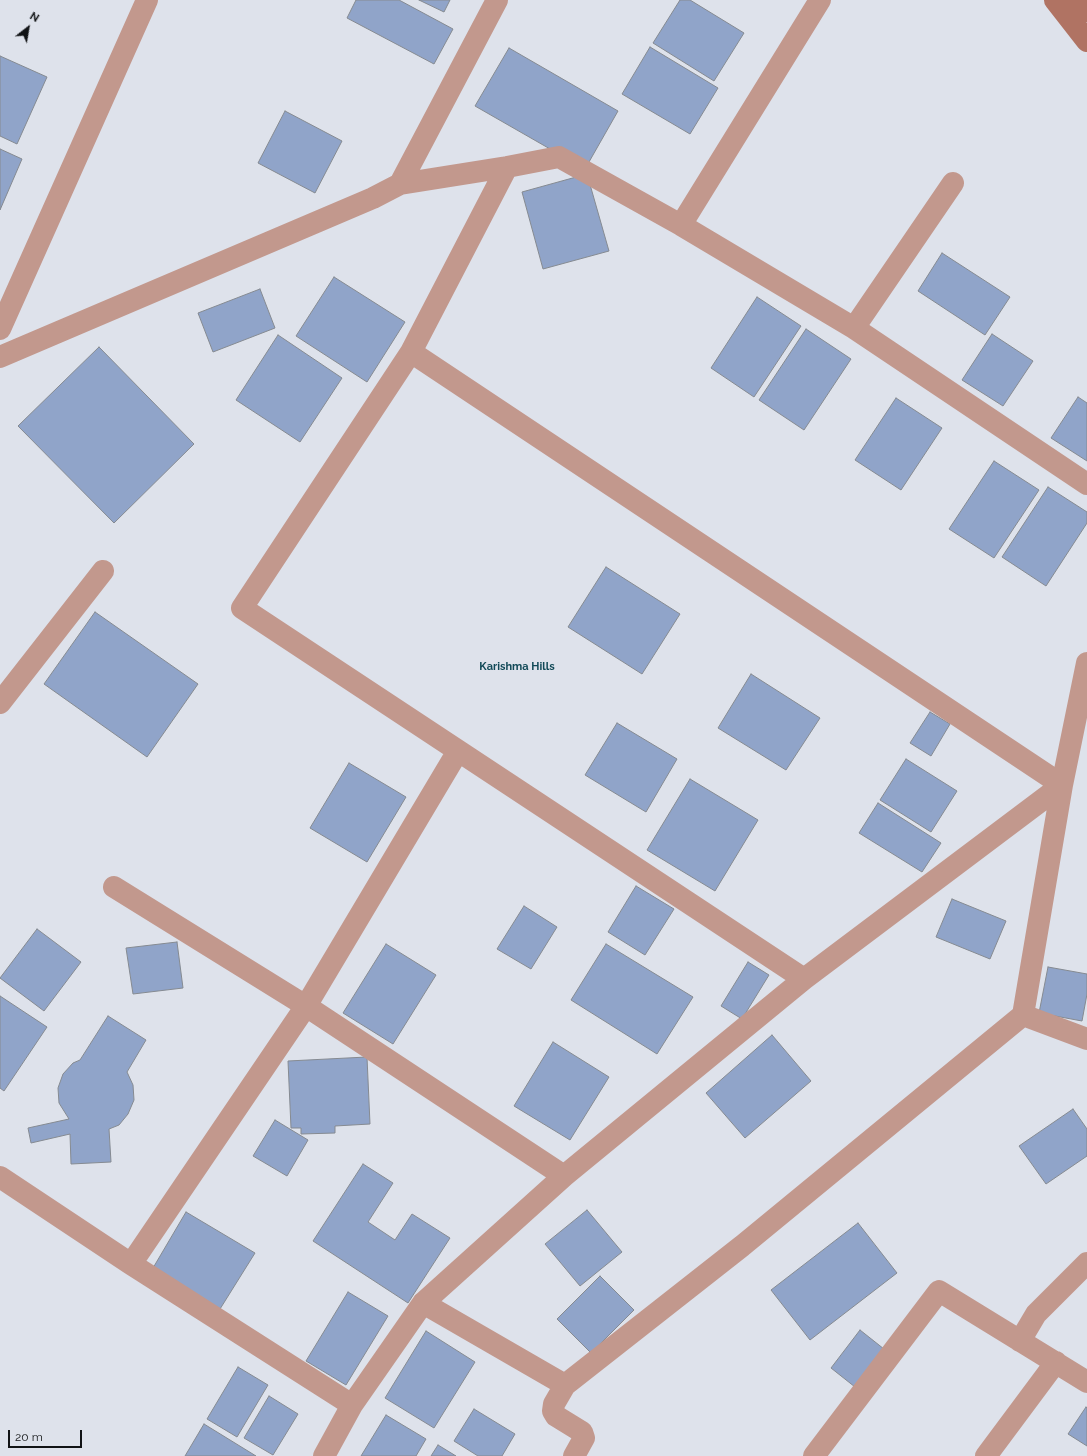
<!DOCTYPE html>
<style>
body{margin:0}
#map{position:relative;width:1087px;height:1456px;overflow:hidden;background:#dee2eb;font-family:Raleway,sans-serif}
canvas{display:block}
.north{position:absolute;left:8px;top:8px;width:40px;height:40px;-webkit-text-stroke:3px #dee2eb;paint-order:stroke;rotate:31deg;font-size:11px;font-weight:700;line-height:16px;text-align:center;color:#111315}
.north::after{content:'';display:block;margin:auto;width:14px;height:18px;background:#111315;clip-path:polygon(50% 0,100% 100%,50% 72%,0 100%)}
.scale{position:absolute;left:8px;top:1430px;width:74px;height:18px;box-sizing:border-box;border:2px solid #111315;border-top:0;padding-left:5px;font-size:12px;line-height:14px;white-space:nowrap;color:#111315;-webkit-text-stroke:3px #dee2eb;paint-order:stroke}
</style>
<div id="map">
<canvas width="1087" height="1456"></canvas>
<div class="north">N</div>
<div class="scale">20 m</div>
</div>
<script>
const ctx = document.querySelector('canvas').getContext('2d');
ctx.lineJoin = 'round';
function fill(path, color) { ctx.fillStyle = color; ctx.fill(path, 'evenodd'); }
const shape = rows => new Path2D(rows.map(r => 'M' + r).join(''));
function stroke(path, color, width, dash) { ctx.strokeStyle = color; ctx.lineWidth = width; ctx.lineCap = dash ? 'butt' : 'round'; ctx.setLineDash(dash || []); ctx.stroke(path); }
function drawText(font, color, halo, rows, align = 'center') {
  ctx.font = font + ' Raleway,sans-serif'; ctx.lineWidth = 3; ctx.setLineDash([]); ctx.textBaseline = 'middle'; ctx.strokeStyle = halo; ctx.fillStyle = color; for (const [text, x, y, turn = 0] of rows) {
    ctx.save(); ctx.translate(x, y); ctx.rotate((+turn || 0) * Math.PI / 180); ctx.textAlign = isNaN(turn) ? turn : align; if (halo) ctx.strokeText(text, 0, 0); ctx.fillText(text, 0, 0); ctx.restore();
  }
}
const building = shape([
 [356,0,399,0,453,29,434,64,347,18,356,0],
 [419,0,450,0,444,12,419,0],
 [680,0,690,0,744,33,714,81,653,43,680,0],
 [650,47,718,88,690,134,622,94,650,47],
 [509,48,618,111,585,169,475,106,509,48],
 [0,56,47,77,17,144,0,136,0,56],
 [285,111,342,141,315,193,258,163,285,111],
 [0,149,22,159,0,210,0,149],
 [587,174,609,251,543,269,522,192,587,174],
 [942,253,1010,297,985,335,918,291,942,253],
 [334,277,405,322,367,382,296,336,334,277],
 [260,289,275,328,213,352,198,313,260,289],
 [757,297,801,326,754,397,711,368,757,297],
 [806,329,851,359,804,430,759,400,806,329],
 [992,334,1033,361,1003,406,962,380,992,334],
 [278,335,342,378,300,442,236,400,278,335],
 [99,347,194,444,114,523,18,426,99,347],
 [1078,397,1087,403,1087,461,1051,438,1078,397],
 [896,398,942,428,901,490,855,460,896,398],
 [994,461,1039,490,994,558,949,529,994,461],
 [1048,487,1087,512,1087,523,1046,586,1002,557,1048,487],
 [606,567,680,614,642,674,568,627,606,567],
 [95,612,198,684,147,757,44,684,95,612],
 [751,674,820,718,786,770,718,728,751,674],
 [930,712,950,724,931,756,910,743,930,712],
 [617,723,677,759,646,812,585,775,617,723],
 [906,759,957,791,931,832,880,800,906,759],
 [349,763,406,797,367,862,310,828,349,763],
 [690,779,758,820,715,891,647,850,690,779],
 [878,803,941,843,922,872,859,833,878,803],
 [636,886,674,909,645,955,608,932,636,886],
 [952,899,1006,921,990,959,936,937,952,899],
 [524,906,557,927,531,969,497,949,524,906],
 [37,929,81,962,44,1011,0,978,37,929],
 [177,942,183,988,133,994,126,948,177,942],
 [386,944,436,975,393,1044,343,1013,386,944],
 [606,944,693,997,657,1054,571,1000,606,944],
 [748,962,769,975,742,1019,721,1006,748,962],
 [1048,967,1087,974,1087,994,1082,1021,1039,1013,1048,967],
 [0,996,47,1027,4,1091,0,1088,0,996],
 [108,1016,146,1040,127,1072,133,1085,134,1100,128,1114,119,1125,109,1129,111,1162,71,1164,70,1134,31,1143,28,1128,69,1119,59,1103,58,1088,63,1074,73,1063,80,1060,108,1016],
 [772,1035,811,1081,745,1138,706,1093,772,1035],
 [553,1042,609,1077,570,1140,514,1106,553,1042],
 [367,1057,370,1124,335,1126,335,1133,301,1134,301,1128,291,1128,288,1061,367,1057],
 [1073,1109,1087,1129,1087,1156,1046,1184,1019,1146,1073,1109],
 [275,1120,308,1140,287,1176,253,1156,275,1120],
 [363,1164,393,1183,368,1222,395,1240,412,1214,450,1238,408,1303,313,1241,363,1164],
 [587,1210,622,1252,580,1286,545,1244,587,1210],
 [186,1212,255,1253,220,1309,153,1268,186,1212],
 [858,1223,897,1273,810,1340,771,1290,858,1223],
 [600,1276,634,1310,591,1353,557,1319,600,1276],
 [348,1292,388,1316,346,1385,306,1361,348,1292],
 [860,1330,884,1349,855,1387,831,1368,860,1330],
 [426,1331,475,1362,434,1428,385,1398,426,1331],
 [238,1367,268,1385,237,1437,207,1419,238,1367],
 [269,1396,298,1414,273,1455,244,1438,269,1396],
 [1086,1407,1087,1408,1087,1446,1068,1434,1086,1407],
 [474,1409,515,1434,502,1456,478,1456,454,1441,474,1409],
 [386,1415,426,1439,416,1456,361,1456,386,1415],
 [204,1424,256,1456,185,1456,204,1424],
 [438,1445,456,1456,431,1456,438,1445]
]);
fill(building, '#90a4c9');
stroke(building, '#858a91', 1);
stroke(shape([
 [507,167,411,352,242,608,804,979],
 [400,184,497,0],
 [681,225,820,0],
 [854,328,953,183],
 [0,329,147,0],
 [411,352,1062,785,1023,1015,1087,1039],
 [0,357,373,198,400,184,507,167,559,157,681,225,854,328,1087,484],
 [0,703,103,571],
 [114,887,306,1006,564,1176],
 [0,1177,131,1264,352,1405],
 [131,1264,306,1006,458,751],
 [423,1303,565,1385,742,1246,1023,1015],
 [1020,1341,1036,1314,1087,1263],
 [565,1385,554,1404,553,1411,556,1416,582,1432,584,1438,574,1456],
 [324,1456,352,1405,423,1303,564,1176,804,979,1062,785,1087,663],
 [814,1456,939,1291,1087,1382],
 [986,1456,1056,1362]
]), '#c2988d', 22);
stroke(shape([
 [1055,0,1087,41],
 [1079,0,1087,11]
]), '#b07363', 22);
drawText('bold 11px', '#114957', '#dee2eb', [
 ["Karishma Hills",517,667]
]);
</script>
